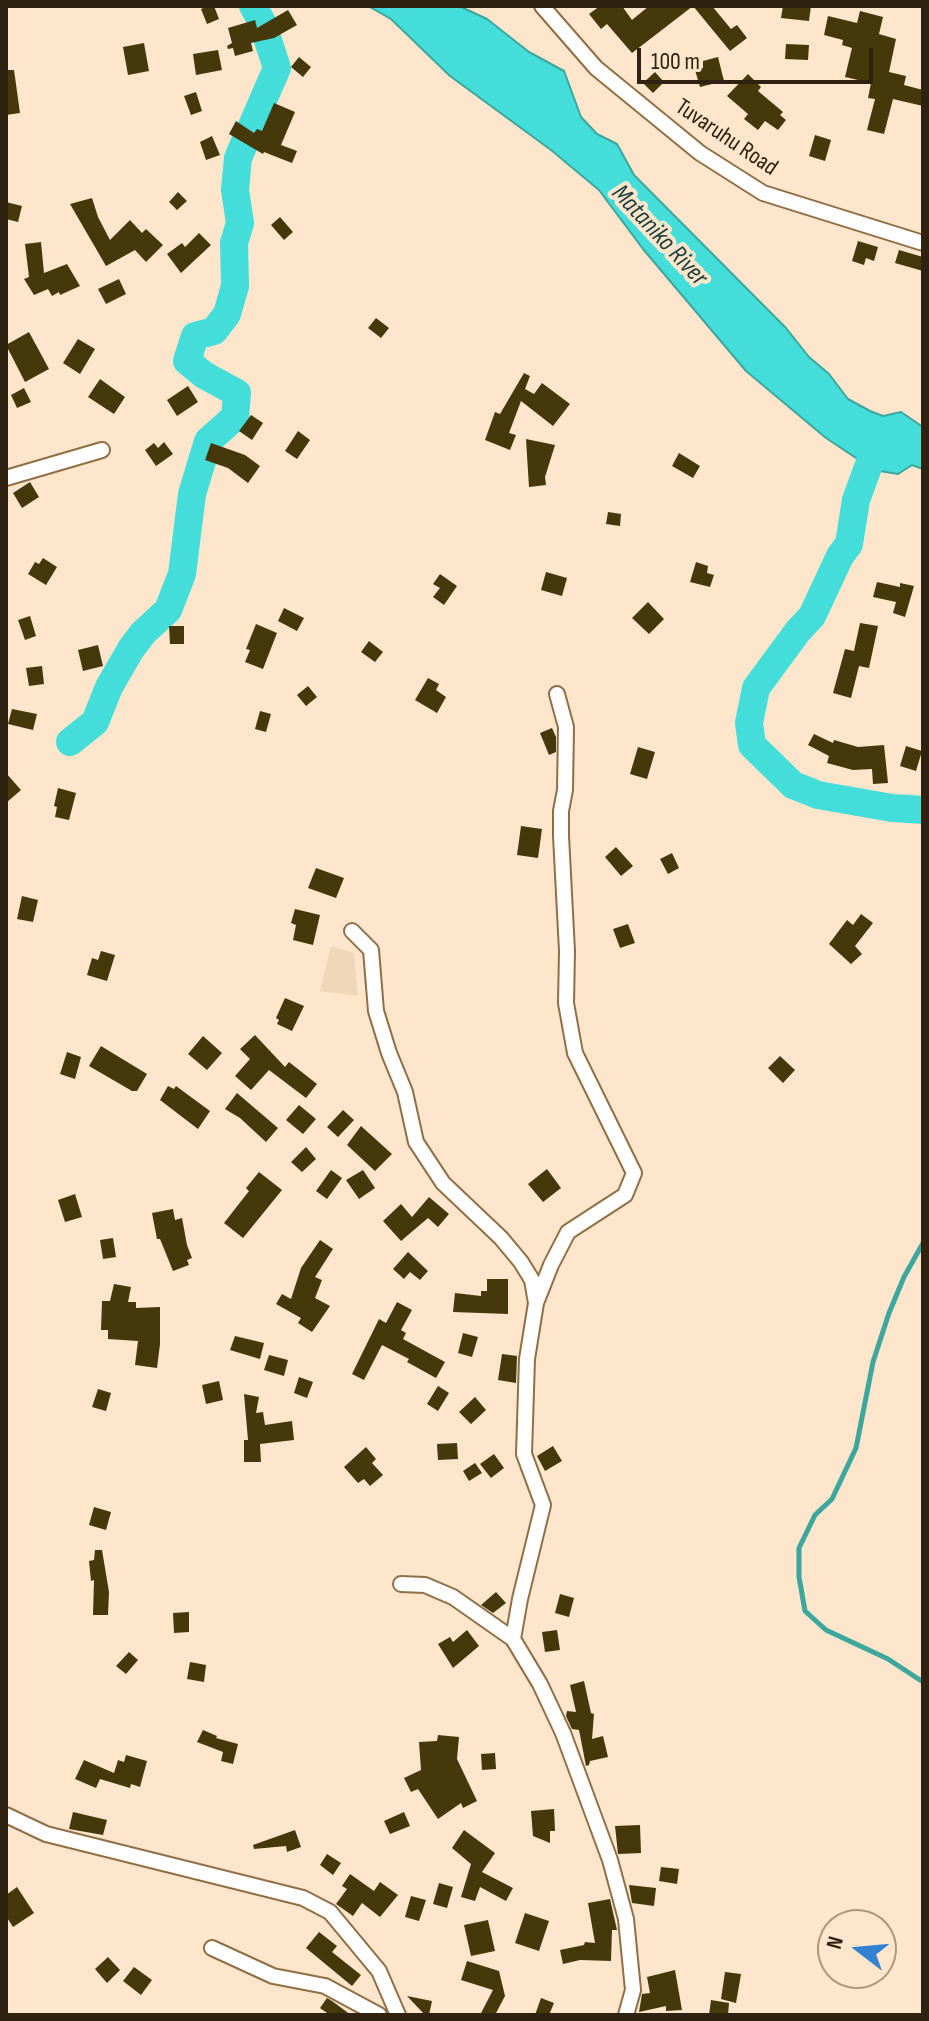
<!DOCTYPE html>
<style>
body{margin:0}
#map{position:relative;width:929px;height:2021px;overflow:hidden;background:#fde6cb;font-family:"Sofia Sans Condensed",sans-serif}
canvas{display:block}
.frame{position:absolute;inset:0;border:8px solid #302210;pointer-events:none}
.north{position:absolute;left:817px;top:1909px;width:80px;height:80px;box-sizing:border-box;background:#fde6cb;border:2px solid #ab9880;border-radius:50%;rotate:286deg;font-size:22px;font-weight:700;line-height:32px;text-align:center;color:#302210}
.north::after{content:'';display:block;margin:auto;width:28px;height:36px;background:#3381d1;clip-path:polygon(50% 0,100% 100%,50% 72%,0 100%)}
.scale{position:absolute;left:637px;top:48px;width:236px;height:36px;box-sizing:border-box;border:4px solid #302210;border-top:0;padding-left:10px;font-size:24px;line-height:28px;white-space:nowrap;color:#302210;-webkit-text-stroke:6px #fde6cb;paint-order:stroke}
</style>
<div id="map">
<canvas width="929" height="2021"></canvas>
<div class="frame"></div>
<div class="north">N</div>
<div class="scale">100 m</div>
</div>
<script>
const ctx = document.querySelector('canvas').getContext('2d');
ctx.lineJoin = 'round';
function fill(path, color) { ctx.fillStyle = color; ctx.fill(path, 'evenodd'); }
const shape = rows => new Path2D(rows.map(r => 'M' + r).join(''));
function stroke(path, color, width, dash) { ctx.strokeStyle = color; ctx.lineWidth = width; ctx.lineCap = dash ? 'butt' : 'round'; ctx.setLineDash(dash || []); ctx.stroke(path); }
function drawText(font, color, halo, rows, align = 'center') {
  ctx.font = font + ' "Sofia Sans Condensed",sans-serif'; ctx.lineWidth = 8; ctx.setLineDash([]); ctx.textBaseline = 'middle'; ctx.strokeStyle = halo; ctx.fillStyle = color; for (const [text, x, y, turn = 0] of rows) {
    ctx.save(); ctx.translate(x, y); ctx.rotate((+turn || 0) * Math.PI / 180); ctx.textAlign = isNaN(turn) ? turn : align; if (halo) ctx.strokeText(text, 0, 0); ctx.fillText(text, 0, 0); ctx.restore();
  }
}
fill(shape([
 [331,946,354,953,358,996,320,991]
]), '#f1d7b9');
const water = shape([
 [368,6,459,6,487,19,529,52,564,71,581,117,597,134,617,144,634,175,786,328,809,357,829,374,848,399,870,411,883,416,901,412,923,427,923,469,912,465,898,474,874,470,826,438,746,371,643,249,599,190,551,150,450,76,391,19,368,6]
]);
fill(water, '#43deda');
stroke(water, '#3da69d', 2);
stroke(shape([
 [923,1243,904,1277,889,1313,873,1362,856,1448,832,1499,815,1515,799,1548,799,1577,805,1611,826,1630,888,1659,923,1682]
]), '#3da69d', 5);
stroke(shape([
 [871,459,856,500,849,544,840,556,812,616,798,631,756,688,749,723,752,745,793,785,818,795,892,808,923,810],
 [70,742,95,722,109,687,131,649,143,633,168,610,182,574,192,494,208,441,235,417,237,393,204,375,187,361,195,336,214,331,227,314,235,286,234,243,240,223,235,190,238,158,277,68,262,22,253,6]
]), '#43deda', 28);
fill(shape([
 [208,6,214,6,219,19,207,24,201,9],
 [600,6,622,6,632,20,649,6,693,6,632,53,607,24,601,29,589,14],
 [693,6,712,6,731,29,737,25,747,38,730,51],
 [783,6,811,6,809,21,781,18],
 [288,10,297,25,274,38,251,43,253,51,235,56,233,48,228,49,227,46,232,43,228,28,255,20,257,28],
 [860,11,883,17,879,34,896,39,889,72,906,76,904,85,923,90,923,106,893,99,884,134,867,130,875,99,868,98,871,83,845,77,852,48,842,45,843,40,824,35,828,16,857,23],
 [144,43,149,71,128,75,123,47],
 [786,44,809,45,808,60,785,59],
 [218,50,222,70,196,75,193,54],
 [299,57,311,67,303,77,291,67],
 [718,57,724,81,700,87,695,70,703,68,703,61],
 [6,70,14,70,20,113,6,115],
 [655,72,664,82,653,93,643,83],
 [748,74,761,87,758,91,783,112,780,115,786,120,778,130,765,121,758,130,744,119,748,114,727,96],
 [196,92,202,111,191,115,184,96],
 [274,103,295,112,281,145,297,151,292,163,264,152,263,154,229,134,236,121,254,133,257,129,262,131],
 [815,135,831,140,825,161,809,156],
 [212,136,220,155,206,160,200,142],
 [178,192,187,201,177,210,169,202],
 [92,198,98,217,110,240,130,220,142,233,146,229,163,245,146,262,135,250,106,266,70,204],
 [6,202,22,206,18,222,6,219],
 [280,217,293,232,284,240,271,225],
 [199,233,211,245,181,273,167,254,182,243,185,247],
 [858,241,878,247,874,261,866,258,864,265,852,261],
 [41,242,44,273,67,264,80,286,60,295,59,292,52,296,48,289,34,295,24,279,29,277,25,244],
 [899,250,923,257,923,271,895,263],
 [119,279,126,294,106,304,98,289],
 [376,318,389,328,381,338,368,328],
 [29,332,49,369,25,382,6,345],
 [78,339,95,349,80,374,63,363],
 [524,373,530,376,525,389,534,394,542,383,570,404,553,426,521,401,509,433,516,435,510,450,485,440,495,412,500,414],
 [100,379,125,397,114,414,88,397],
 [188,386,198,402,177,416,167,400],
 [24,388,31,402,17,408,11,395],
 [251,415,263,423,252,440,239,431],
 [298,431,310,440,297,459,285,451],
 [526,439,555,445,545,477,546,485,529,487],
 [164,442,173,454,156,466,145,450,154,443,158,448],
 [211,443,245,455,260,466,248,483,228,468,205,460],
 [679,453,700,466,693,478,672,466],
 [30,482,39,497,22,508,13,493],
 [608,512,621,514,620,526,606,524],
 [43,558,57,567,46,585,28,574,35,562,39,564],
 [696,562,708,566,707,573,714,575,710,587,690,582],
 [546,572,567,578,562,596,541,590],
 [440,574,457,586,444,605,433,597,440,588,433,584],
 [877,582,900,587,900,583,914,586,905,617,893,613,896,602,873,597],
 [648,602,664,619,649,634,632,618],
 [284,608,304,618,297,631,278,621],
 [30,616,36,636,25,640,18,620],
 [860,623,878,626,869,668,859,666,851,698,833,693,845,649,854,651],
 [256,624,277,633,263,669,245,662,250,650,246,649],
 [169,626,184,626,184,644,170,644],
 [369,641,383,652,375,662,361,652],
 [98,645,103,666,83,671,78,650],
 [42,666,44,684,29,686,26,668],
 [428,678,439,684,436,690,446,697,437,713,415,700],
 [308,686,317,697,306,706,297,695],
 [12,709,37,714,33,730,8,724],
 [260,711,271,714,266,732,255,729],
 [552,728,556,737,556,752,549,755,540,733],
 [814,734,833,743,834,740,858,747,884,745,888,783,873,784,872,769,853,770,827,763,829,756,808,745],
 [906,746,922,751,916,771,900,766],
 [638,747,655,752,647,779,630,774],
 [6,773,21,790,6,803],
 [58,788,76,793,69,820,55,817,57,807,54,806],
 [521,826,542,829,538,858,517,855],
 [616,847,633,866,621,876,605,857],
 [672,853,679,868,668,874,660,859],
 [316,868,344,878,336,898,308,888],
 [22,896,38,900,33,922,17,919],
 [295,909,320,915,313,945,293,940,296,925,291,923],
 [861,914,873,923,855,946,862,954,851,964,829,944,847,920,853,925],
 [628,924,635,943,620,948,613,929],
 [101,951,115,955,107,981,87,975,92,958,98,960],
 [285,998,304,1006,292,1031,277,1024,279,1020,276,1018],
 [255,1035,285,1067,289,1062,317,1084,306,1098,269,1070,251,1090,235,1076,250,1059,240,1049],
 [203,1036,222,1053,207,1070,188,1054],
 [101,1046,147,1074,137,1091,132,1091,89,1066],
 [67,1052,81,1057,75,1079,60,1074],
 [780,1056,795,1070,783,1083,768,1068],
 [168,1086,174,1089,176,1086,210,1111,198,1129,160,1100],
 [237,1093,278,1128,266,1142,240,1118,225,1109],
 [299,1105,316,1119,303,1134,286,1120],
 [343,1110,354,1120,338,1137,327,1127],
 [361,1126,392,1154,375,1171,347,1145],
 [306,1147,316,1159,302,1172,291,1162],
 [547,1169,561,1188,543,1202,528,1184],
 [331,1170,342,1178,327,1199,316,1191],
 [363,1170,375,1188,359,1199,346,1180],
 [259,1172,282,1190,243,1238,224,1223,249,1191,246,1188],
 [75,1194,82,1217,65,1222,58,1200],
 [429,1197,449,1214,438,1227,428,1218,401,1241,383,1221,401,1204,412,1217],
 [173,1209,175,1220,182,1218,187,1245,192,1258,187,1260,189,1265,173,1271,160,1239,157,1239,152,1213],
 [113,1238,116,1257,103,1259,100,1240],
 [320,1240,333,1249,315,1277,322,1280,315,1298,330,1306,312,1332,298,1323,301,1318,276,1304,282,1294,291,1299,301,1268],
 [408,1252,428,1271,420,1280,410,1272,404,1279,393,1269],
 [487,1279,508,1279,508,1314,453,1312,455,1293,481,1296,481,1291,487,1291],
 [114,1284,131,1287,128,1302,136,1302,136,1308,160,1307,160,1344,157,1368,135,1365,138,1341,108,1339,108,1330,101,1330,102,1301,110,1301],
 [397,1302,412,1310,401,1330,406,1333,403,1339,445,1362,436,1378,407,1362,409,1359,382,1345,364,1380,352,1374,379,1319,386,1323],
 [463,1333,478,1337,472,1357,458,1353],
 [235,1336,264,1343,260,1359,230,1350],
 [502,1354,517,1356,516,1383,498,1380],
 [269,1355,288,1360,284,1376,264,1370],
 [299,1377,313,1382,307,1398,294,1393],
 [219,1381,223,1400,206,1404,202,1385],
 [438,1386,449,1393,438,1411,427,1404],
 [98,1389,111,1393,106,1411,92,1407],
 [244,1394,259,1397,256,1413,263,1412,265,1425,292,1421,294,1440,260,1444,261,1462,244,1462,244,1440,248,1440],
 [475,1397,486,1410,471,1424,459,1412],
 [457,1443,458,1459,438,1460,437,1444],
 [553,1446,562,1461,545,1471,537,1456],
 [366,1447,376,1459,372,1463,383,1475,370,1486,364,1479,358,1483,344,1467],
 [494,1454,504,1468,491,1478,480,1464],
 [475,1463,482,1473,469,1481,463,1471],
 [94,1507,111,1512,106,1530,89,1525],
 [95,1550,102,1550,109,1592,108,1615,93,1615,94,1580,91,1581,89,1561,94,1560],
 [496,1592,506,1603,493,1613,481,1605],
 [560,1594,574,1598,569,1617,555,1613],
 [189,1612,189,1632,174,1633,173,1613],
 [467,1630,479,1646,453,1668,438,1644,450,1637,453,1642],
 [557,1630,560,1650,545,1652,542,1632],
 [129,1652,138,1660,126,1674,116,1666],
 [190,1662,206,1665,204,1682,187,1679],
 [584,1681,591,1713,594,1714,592,1739,603,1736,608,1757,590,1761,589,1765,586,1766,579,1730,572,1729,566,1716,567,1711,576,1712,570,1685],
 [203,1730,217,1736,216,1738,238,1744,233,1764,221,1761,223,1752,197,1742],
 [438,1735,459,1737,457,1759,477,1801,463,1808,461,1803,438,1819,418,1789,411,1792,404,1778,421,1770,419,1742,437,1741],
 [495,1753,496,1769,482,1770,481,1754],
 [126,1755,147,1761,140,1787,131,1784,130,1788,100,1779,96,1788,75,1779,84,1760,114,1773,118,1760,124,1762],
 [554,1809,555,1831,550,1831,550,1843,533,1836,531,1811],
 [73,1812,107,1820,103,1835,69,1829],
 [404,1812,410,1826,390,1834,384,1821],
 [640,1825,641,1853,618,1854,615,1826],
 [295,1830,301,1847,287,1852,286,1846,254,1849,253,1845],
 [464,1830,495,1853,482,1872,513,1888,506,1901,480,1887,475,1901,461,1897,471,1864,452,1848],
 [327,1854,341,1863,333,1875,320,1865],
 [661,1867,679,1869,677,1884,659,1881],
 [350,1874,374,1891,380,1882,398,1895,380,1917,362,1903,353,1916,336,1904,347,1889,342,1886],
 [439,1883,453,1887,447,1908,433,1904],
 [629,1885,656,1888,654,1906,632,1903],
 [17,1887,34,1913,13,1927,6,1916,6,1895],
 [411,1896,426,1900,419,1921,405,1917],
 [610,1899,617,1930,612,1930,611,1961,580,1960,563,1964,560,1950,584,1945,585,1942,595,1943,588,1903],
 [525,1913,549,1921,539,1951,515,1943],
 [488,1920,495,1951,471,1956,464,1925],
 [319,1932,337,1946,332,1952,361,1975,352,1986,306,1948],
 [108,1957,120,1970,107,1983,95,1969],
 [467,1961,499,1971,505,1996,495,2015,480,2015,493,1990,461,1980],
 [134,1967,152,1980,141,1995,123,1981],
 [675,1970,682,2010,666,2011,666,2006,639,2012,642,1994,650,1993,647,1977],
 [725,1972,741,1974,736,2003,721,1999],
 [407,1996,432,2001,429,2015,425,2015],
 [327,1998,332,2001,351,2015,330,2015,320,2008],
 [541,1998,554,2003,549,2015,535,2015],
 [711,2000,729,2003,728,2015,709,2015]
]), '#45380b');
const minor = shape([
 [542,6,596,68,700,153,763,193,923,243],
 [6,478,102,450],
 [557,694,566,727,565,790,561,811,561,836,567,951,566,1003,575,1053,634,1173,625,1195,568,1232,551,1265,536,1303,527,1359,524,1454,543,1505,520,1599,513,1639,540,1684,563,1733,610,1860,626,1919,633,1990,626,2015],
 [352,931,371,950,376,1011,389,1053,405,1092,416,1142,443,1183,501,1238,521,1262,532,1280,536,1303],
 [401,1584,425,1585,453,1597,513,1639],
 [6,1815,46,1834,303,1898,330,1912,379,1971,398,2015],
 [212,1948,273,1976,325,1986,379,2015]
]);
stroke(minor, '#916f45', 18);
stroke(minor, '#fff', 14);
drawText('24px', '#302210', '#fde6cb', [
 ["Tuvaruhu Road",726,138,34]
]);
drawText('italic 26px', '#1d3d3c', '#fde6cb', [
 ["Mataniko River",659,236,47]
]);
</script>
